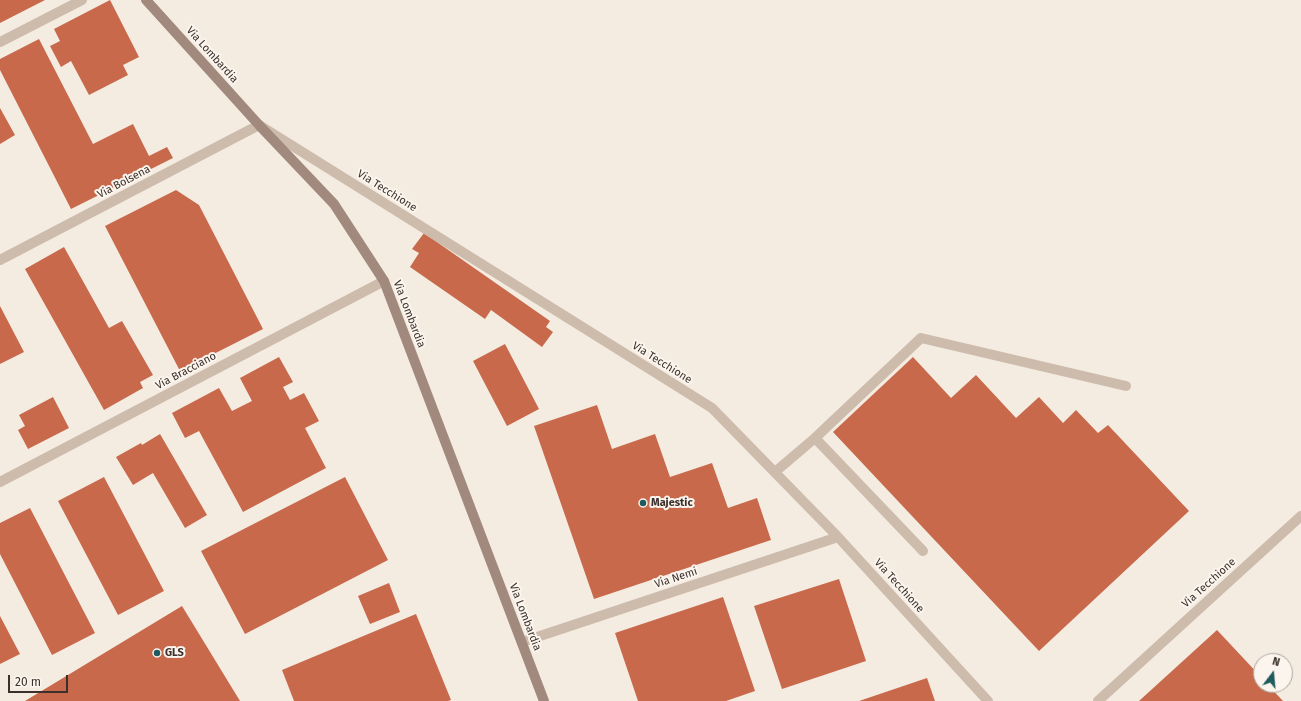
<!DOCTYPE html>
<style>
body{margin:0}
#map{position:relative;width:1301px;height:701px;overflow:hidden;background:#f4ebe1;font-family:"Fira Sans",sans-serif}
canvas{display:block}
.north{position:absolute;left:1253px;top:653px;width:40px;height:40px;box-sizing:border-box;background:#fbf5ee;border:1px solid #aea6a0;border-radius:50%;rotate:16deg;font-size:11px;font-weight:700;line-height:16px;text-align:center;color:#3b302b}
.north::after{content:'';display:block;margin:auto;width:14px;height:18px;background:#1f5a5e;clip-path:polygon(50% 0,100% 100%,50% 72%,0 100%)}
.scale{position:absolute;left:8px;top:675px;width:60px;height:18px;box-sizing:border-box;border:2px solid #3b302b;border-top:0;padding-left:5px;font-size:12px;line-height:14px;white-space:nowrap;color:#3b302b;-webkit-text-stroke:3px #fbf5ee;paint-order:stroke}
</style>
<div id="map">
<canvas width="1301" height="701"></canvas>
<div class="north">N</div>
<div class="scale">20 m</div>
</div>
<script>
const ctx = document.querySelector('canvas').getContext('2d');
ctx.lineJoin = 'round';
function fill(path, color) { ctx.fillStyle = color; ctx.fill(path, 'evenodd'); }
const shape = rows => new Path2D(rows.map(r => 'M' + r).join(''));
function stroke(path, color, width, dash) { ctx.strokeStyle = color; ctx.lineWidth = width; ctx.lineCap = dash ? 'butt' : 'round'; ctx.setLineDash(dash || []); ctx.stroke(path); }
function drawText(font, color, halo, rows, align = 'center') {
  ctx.font = font + ' "Fira Sans",sans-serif'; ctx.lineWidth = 4; ctx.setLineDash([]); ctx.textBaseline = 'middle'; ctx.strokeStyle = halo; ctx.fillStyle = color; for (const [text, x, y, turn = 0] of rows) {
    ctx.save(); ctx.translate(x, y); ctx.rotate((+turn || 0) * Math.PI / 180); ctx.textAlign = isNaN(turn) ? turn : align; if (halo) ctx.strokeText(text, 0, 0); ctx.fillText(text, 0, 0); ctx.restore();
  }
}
fill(shape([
 [0,0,45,0,0,23],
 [110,0,139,57,123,65,128,75,89,95,71,61,61,67,50,46,60,41,54,29],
 [39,39,93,144,133,124,149,156,167,147,173,158,71,209,0,70,0,59],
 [0,108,15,135,0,144],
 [176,190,199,205,263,329,180,371,105,226],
 [424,233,550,321,546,327,553,332,542,347,491,310,485,319,410,267,419,253,412,249],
 [64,247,109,328,122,321,153,375,140,382,143,388,104,410,25,269],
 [0,306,24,352,0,364],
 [505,344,539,409,507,426,473,361],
 [279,357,293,382,283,387,290,400,304,393,319,421,305,428,326,468,243,512,199,431,185,438,172,413,219,388,232,411,252,401,240,378],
 [913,357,951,398,976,375,1016,418,1039,397,1063,423,1076,410,1098,433,1108,425,1189,511,1039,651,833,432],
 [53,397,69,428,28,449,18,430,25,426,19,415],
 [597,405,612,449,655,434,670,477,712,463,728,508,757,498,771,540,594,599,534,426],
 [160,434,207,515,185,528,153,473,133,485,116,457,141,443,142,445],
 [104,477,164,591,118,615,58,501],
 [345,477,388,560,245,634,201,551],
 [30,508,95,633,52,655,0,554,0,523],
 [839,579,866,661,782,689,754,606],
 [389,583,400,612,370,624,358,596],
 [723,597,755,691,726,701,638,701,615,633],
 [182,606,240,701,25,701],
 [416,614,451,700,448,701,294,701,282,670],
 [0,616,20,654,0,664],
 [1217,630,1261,677,1261,685,1268,685,1283,701,1139,701],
 [927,678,935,701,859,701]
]), '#c8694b');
stroke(shape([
 [815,438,923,551],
 [775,472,815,438,921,338,1126,386]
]), '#cdbbac', 10);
stroke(shape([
 [0,42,82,0],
 [0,260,259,125,712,408,838,537,988,701],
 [0,482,384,281],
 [522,642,838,537],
 [1098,701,1301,516]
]), '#cdbbac', 10);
stroke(shape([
 [146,0,259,125,334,204,384,281,544,701]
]), '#a18a7d', 10);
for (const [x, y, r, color] of [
 [643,503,4,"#1f5a5e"],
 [157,653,4,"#1f5a5e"]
]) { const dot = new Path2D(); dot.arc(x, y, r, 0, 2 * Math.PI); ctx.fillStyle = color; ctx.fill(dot); stroke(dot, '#fbf5ee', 1.5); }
drawText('11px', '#3b302b', '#fbf5ee', [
 ["Via Lombardia",212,55,48],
 ["Via Bolsena",124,182,-28],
 ["Via Tecchione",387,191,32],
 ["Via Lombardia",409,314,69],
 ["Via Tecchione",662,363,32],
 ["Via Bracciano",186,371,-28],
 ["Via Nemi",676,578,-18],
 ["Via Tecchione",1209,583,-42],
 ["Via Tecchione",899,586,48],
 ["Via Lombardia",525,617,69]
]);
drawText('bold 11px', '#3b302b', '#fbf5ee', [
 ["Majestic",651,503],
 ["GLS",165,653]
], 'left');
</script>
